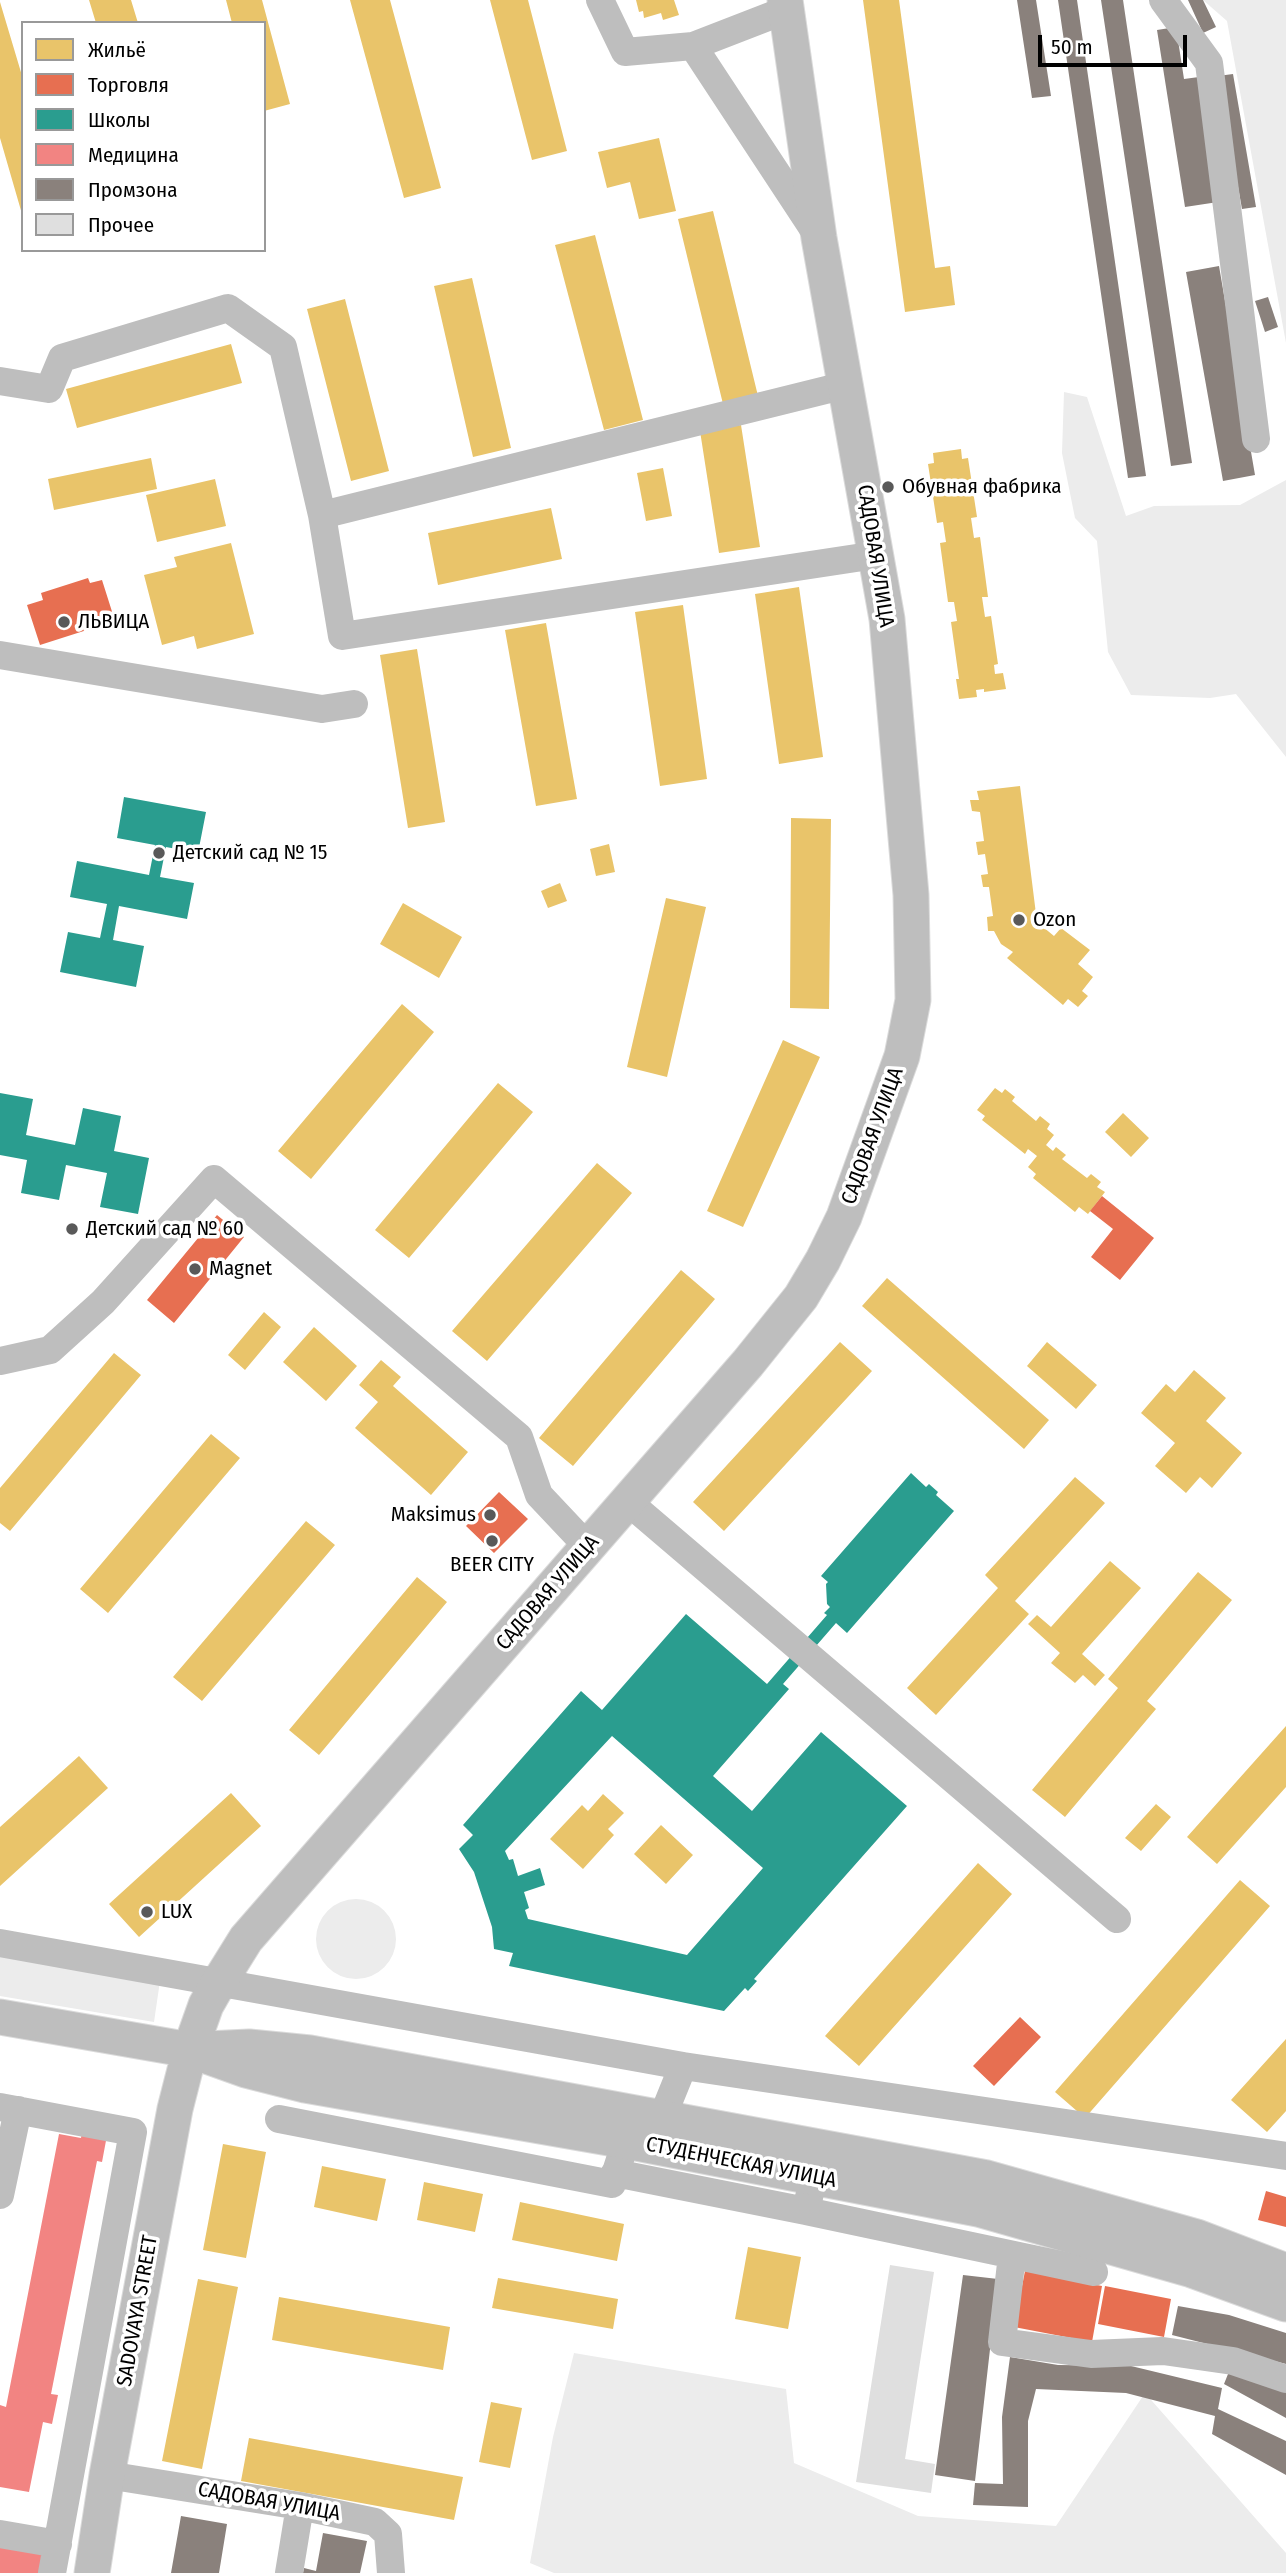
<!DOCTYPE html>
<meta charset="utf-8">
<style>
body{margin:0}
#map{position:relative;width:1286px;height:2573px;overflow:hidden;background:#fff;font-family:"Fira Sans Condensed",sans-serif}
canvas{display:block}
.legend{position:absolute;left:21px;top:21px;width:245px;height:231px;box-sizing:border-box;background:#fff;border:2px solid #999;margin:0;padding:9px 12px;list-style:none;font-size:21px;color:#000}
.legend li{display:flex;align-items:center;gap:14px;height:35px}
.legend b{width:35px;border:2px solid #999}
.scale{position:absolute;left:1038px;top:35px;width:149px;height:32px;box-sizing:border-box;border:4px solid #000;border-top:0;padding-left:9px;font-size:21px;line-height:24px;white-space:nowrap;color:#000;-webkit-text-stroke:5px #fff;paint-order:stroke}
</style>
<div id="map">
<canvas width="1286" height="2573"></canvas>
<ul class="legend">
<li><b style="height:19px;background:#e9c46a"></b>Жильё</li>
<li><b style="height:19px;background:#e76f51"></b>Торговля</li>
<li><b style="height:19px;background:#2a9d8f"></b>Школы</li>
<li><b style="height:19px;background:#f28482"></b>Медицина</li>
<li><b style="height:19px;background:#8a817c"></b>Промзона</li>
<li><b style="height:19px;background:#dfdfdf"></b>Прочее</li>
</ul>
<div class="scale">50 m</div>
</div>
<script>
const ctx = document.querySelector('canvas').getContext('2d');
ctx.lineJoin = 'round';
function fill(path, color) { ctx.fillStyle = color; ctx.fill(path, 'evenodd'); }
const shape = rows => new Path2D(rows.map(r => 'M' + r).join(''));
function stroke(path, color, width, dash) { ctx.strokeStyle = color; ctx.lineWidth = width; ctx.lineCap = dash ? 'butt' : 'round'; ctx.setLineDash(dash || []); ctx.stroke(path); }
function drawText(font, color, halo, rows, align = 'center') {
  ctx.font = font + ' "Fira Sans Condensed",sans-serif'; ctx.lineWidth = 7; ctx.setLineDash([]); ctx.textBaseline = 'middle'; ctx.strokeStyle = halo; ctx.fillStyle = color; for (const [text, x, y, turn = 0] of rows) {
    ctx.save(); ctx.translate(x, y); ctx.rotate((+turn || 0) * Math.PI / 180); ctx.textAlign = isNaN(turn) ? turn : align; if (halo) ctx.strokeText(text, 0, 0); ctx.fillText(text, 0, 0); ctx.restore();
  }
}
fill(shape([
 [1203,0,1286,0,1286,343,1227,21],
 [1064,392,1087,397,1126,516,1154,506,1240,505,1286,480,1286,757,1236,694,1210,698,1131,695,1108,652,1097,541,1075,518,1062,453],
 '316 1939a40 40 0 1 1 80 0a40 40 0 1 1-80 0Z',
 [0,1953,160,1981,154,2022,0,1996],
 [574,2353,786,2389,794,2463,918,2516,1056,2526,1145,2393,1286,2553,1286,2573,554,2573,530,2563,553,2437]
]), '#ececec');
fill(shape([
 [89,0,131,0,138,23,96,23],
 [226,0,262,0,290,104,264,111,264,23,232,23],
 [350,0,390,0,441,188,404,198],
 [490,0,528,0,567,151,532,160],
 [636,0,674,0,679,15,663,20,661,13,644,18,643,11,639,12],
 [863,0,899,0,935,268,950,266,955,305,905,312],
 [0,2,23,79,22,214,0,138],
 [659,138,676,211,639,219,630,182,607,188,598,152],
 [713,211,758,396,723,404,678,219],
 [595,235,643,420,604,430,555,245],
 [472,278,511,448,473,457,434,286],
 [345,299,389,471,351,481,307,309],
 [231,344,242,383,77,428,66,389],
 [741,425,760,547,719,553,700,431],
 [961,449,962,459,968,458,977,517,971,518,974,538,980,537,988,597,982,597,985,617,991,616,998,664,994,665,995,674,1003,673,1006,689,984,692,984,689,976,690,977,697,959,699,956,679,959,679,951,622,957,621,954,602,948,602,940,543,946,542,943,522,937,523,928,464,934,463,933,453],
 [151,458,157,489,54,510,48,479],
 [663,468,672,516,646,521,637,473],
 [215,479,226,526,157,542,146,495],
 [551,508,562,559,438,585,428,533],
 [231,543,254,634,197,649,194,636,162,645,144,575,177,567,174,557],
 [799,587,823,757,779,764,755,594],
 [683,605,707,779,660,786,635,612],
 [546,623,577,799,536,806,505,630],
 [417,649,445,822,408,828,380,655],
 [1020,786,1037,922,1054,936,1061,928,1090,950,1078,964,1093,977,1082,991,1088,996,1078,1007,1068,999,1063,1005,1007,958,1013,952,1001,944,994,931,988,931,987,917,993,916,989,887,983,887,981,875,988,874,985,854,978,855,976,842,984,841,980,812,972,811,970,800,979,800,977,791],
 [791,818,831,819,829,1009,790,1008],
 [609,844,615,872,596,876,590,849],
 [560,883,567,901,548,908,541,891],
 [666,898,706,907,667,1077,627,1067],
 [403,903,462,937,439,978,380,944],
 [402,1004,434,1032,311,1179,278,1151],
 [783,1040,820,1057,743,1227,707,1211],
 [498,1083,533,1112,409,1258,375,1230],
 [995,1088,1002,1093,1005,1089,1015,1097,1012,1101,1036,1121,1040,1116,1050,1124,1047,1129,1054,1135,1046,1145,1053,1151,1056,1147,1066,1155,1062,1159,1087,1178,1091,1174,1101,1182,1097,1187,1105,1192,1088,1214,1079,1207,1075,1212,1033,1178,1036,1174,1028,1167,1037,1156,1028,1149,1025,1154,982,1120,985,1116,977,1110],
 [1123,1113,1149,1138,1131,1157,1105,1132],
 [597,1163,632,1193,487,1361,452,1331],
 [681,1270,715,1299,573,1466,539,1438],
 [887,1278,1049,1420,1024,1449,862,1306],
 [264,1312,281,1327,245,1370,228,1355],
 [314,1327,357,1366,326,1401,283,1362],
 [840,1342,872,1371,724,1531,693,1502],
 [1047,1342,1097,1385,1076,1409,1027,1366],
 [114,1353,141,1375,10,1531,0,1523,0,1488],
 [381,1360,401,1377,393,1386,468,1452,431,1495,355,1428,378,1402,359,1385],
 [1194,1370,1226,1398,1206,1421,1242,1453,1212,1488,1200,1477,1186,1493,1155,1466,1175,1443,1141,1413,1166,1384,1175,1392],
 [211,1434,240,1458,108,1613,80,1589],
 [1075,1477,1105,1503,1015,1601,1029,1614,936,1715,907,1688,998,1588,985,1575],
 [306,1521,335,1545,202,1701,173,1677],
 [1110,1561,1141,1588,1082,1654,1105,1675,1095,1686,1083,1675,1075,1683,1051,1663,1060,1653,1028,1624,1037,1615,1051,1627],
 [1198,1572,1232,1600,1147,1701,1156,1709,1065,1817,1032,1790,1118,1688,1108,1679],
 [417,1577,447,1602,319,1755,289,1730],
 [1286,1726,1286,1787,1217,1864,1187,1837],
 [79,1756,108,1788,0,1886,0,1827],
 [231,1793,261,1826,139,1937,109,1904],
 [603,1794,624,1813,608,1829,614,1835,583,1869,550,1839,582,1805,588,1811],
 [1156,1804,1171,1817,1141,1851,1125,1838],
 [661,1825,693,1855,666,1884,634,1854],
 [978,1863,1012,1894,859,2066,825,2036],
 [1240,1880,1270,1906,1085,2118,1055,2092],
 [1286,2039,1286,2111,1267,2132,1231,2100],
 [223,2144,266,2152,246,2258,203,2250],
 [322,2166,386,2179,377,2221,314,2207],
 [424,2182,483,2194,475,2232,417,2220],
 [520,2202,624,2224,617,2261,512,2240],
 [748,2247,801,2257,788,2329,735,2319],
 [498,2278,618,2299,613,2329,492,2308],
 [198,2279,238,2287,202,2469,162,2461],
 [279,2297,450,2327,443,2370,272,2340],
 [491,2402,522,2408,510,2468,479,2462],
 [249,2438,463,2477,454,2520,241,2481]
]), '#e9c46a');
fill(shape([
 [88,578,90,583,102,580,115,621,40,645,27,605,43,600,41,593],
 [1102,1196,1154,1238,1120,1280,1091,1257,1113,1229,1090,1211],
 [217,1215,244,1237,174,1323,147,1300],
 [499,1492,528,1519,494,1553,466,1526],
 [1020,2017,1041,2037,994,2086,973,2066],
 [1266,2191,1286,2197,1286,2227,1258,2220],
 [1025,2271,1102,2286,1092,2342,1014,2327],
 [1105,2286,1171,2299,1164,2337,1098,2324]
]), '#e76f51');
fill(shape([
 [124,797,206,812,198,853,166,847,160,877,194,883,187,919,119,906,113,940,144,946,136,987,60,972,68,932,100,938,107,904,70,897,77,861,149,875,155,845,117,838],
 [0,1093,33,1099,26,1135,75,1145,83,1108,121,1116,114,1151,149,1158,138,1214,100,1207,107,1173,66,1165,59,1200,21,1193,27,1160,0,1155],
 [911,1473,926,1487,929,1484,938,1492,936,1495,954,1511,847,1633,836,1623,783,1684,789,1689,713,1776,752,1811,821,1732,907,1806,754,1979,757,1981,748,1991,745,1988,724,2011,509,1966,513,1953,494,1949,492,1927,474,1872,459,1849,473,1835,463,1825,581,1691,602,1710,686,1614,767,1684,827,1615,824,1613,830,1607,827,1604,826,1584,828,1582,821,1576],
 [612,1736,763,1868,687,1955,528,1919,525,1910,529,1908,524,1892,545,1885,540,1868,518,1876,513,1859,509,1860,505,1851]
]), '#2a9d8f');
fill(shape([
 [83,2125,108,2130,102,2162,97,2161,51,2394,58,2395,52,2424,43,2422,29,2492,0,2487,0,2405,6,2407,59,2134,81,2138],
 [0,2537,51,2547,46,2573,0,2573]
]), '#f28482');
fill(shape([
 [1017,0,1036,0,1051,96,1032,98],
 [1058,0,1077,0,1146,476,1128,478],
 [1101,0,1123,0,1192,463,1171,466],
 [1188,0,1203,0,1216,27,1203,33],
 [1176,27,1184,79,1199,77,1218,202,1185,207,1157,30],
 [1233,74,1256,207,1242,209,1218,76],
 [1219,266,1255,475,1223,481,1186,272],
 [1268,297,1278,327,1265,332,1255,301],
 [963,2275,998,2279,975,2481,935,2475],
 [1178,2306,1229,2315,1286,2333,1286,2364,1172,2335],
 [1010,2357,1058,2365,1131,2366,1222,2388,1218,2409,1286,2441,1286,2475,1212,2434,1215,2416,1126,2393,1036,2389,1028,2421,1028,2507,973,2505,975,2483,1003,2484,1002,2417],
 [1230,2369,1286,2388,1286,2418,1224,2384],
 [181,2516,227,2524,219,2573,171,2573],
 [323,2533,367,2541,360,2573,303,2573,304,2568,316,2571]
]), '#8a817c');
fill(shape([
 [890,2265,934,2272,905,2459,935,2464,931,2493,856,2482]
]), '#dfdfdf');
const major = shape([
 [0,2017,190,2050,246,2070,305,2085,626,2141,978,2209,1192,2270,1286,2304],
 [207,2049,249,2047,310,2053,987,2178,1197,2237,1286,2271],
 [92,2573,107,2475,175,2109,190,2050,206,2005,218,1984,246,1939,748,1363,801,1297,823,1260,844,1217,902,1056,913,1000,911,895,887,619,819,238,785,0]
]);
stroke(major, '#dbdbdb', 37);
stroke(shape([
 [600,0,625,52,693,46,816,233],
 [1163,0,1209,63,1256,439],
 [693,46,786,10],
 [0,381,49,389,62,358,228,308,283,347,322,515,342,636,876,555],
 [322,515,846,385],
 [0,655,322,709,354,704],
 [0,1361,50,1350,103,1302,214,1179,519,1437,539,1495,588,1547],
 [627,1501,1117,1919],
 [0,1943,683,2066],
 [0,2107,133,2132,52,2573],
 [662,2118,683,2066,1286,2156],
 [279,2119,612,2184,626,2141],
 [615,2173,806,2211,810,2193],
 [0,2195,18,2110],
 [806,2211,1094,2272],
 [1012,2255,1002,2342,1091,2354,1163,2351,1233,2361,1286,2379],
 [107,2475,300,2506,375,2522,388,2534,391,2573],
 [0,2534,58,2544],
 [289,2573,300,2506]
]), '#bebebe', 28);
stroke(major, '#bebebe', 35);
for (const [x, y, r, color] of [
 [888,487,7,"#595959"],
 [64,622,7,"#595959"],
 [159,853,7,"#595959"],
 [1019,920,7,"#595959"],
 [72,1229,7,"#595959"],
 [195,1269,7,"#595959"],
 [490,1515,7,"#595959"],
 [492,1541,7,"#595959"],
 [147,1912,7,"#595959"]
]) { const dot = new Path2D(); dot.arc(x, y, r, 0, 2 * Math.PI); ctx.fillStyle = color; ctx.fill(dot); stroke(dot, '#fff', 2.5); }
drawText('21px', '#000', '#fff', [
 ["Обувная фабрика",902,487],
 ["ЛЬВИЦА",78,622],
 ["Детский сад № 15",173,853],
 ["Ozon",1033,920],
 ["Детский сад № 60",86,1229],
 ["Magnet",209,1269],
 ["Maksimus",476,1515,"right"],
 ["BEER CITY",492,1565,"center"],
 ["LUX",161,1912]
], 'left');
drawText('21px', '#000', '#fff', [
 ["САДОВАЯ УЛИЦА",875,556,81],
 ["САДОВАЯ УЛИЦА",873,1136,-70],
 ["САДОВАЯ УЛИЦА",548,1593,-49],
 ["СТУДЕНЧЕСКАЯ УЛИЦА",741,2163,11],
 ["SADOVAYA STREET",138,2311,-80],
 ["САДОВАЯ УЛИЦА",269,2502,10]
]);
</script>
